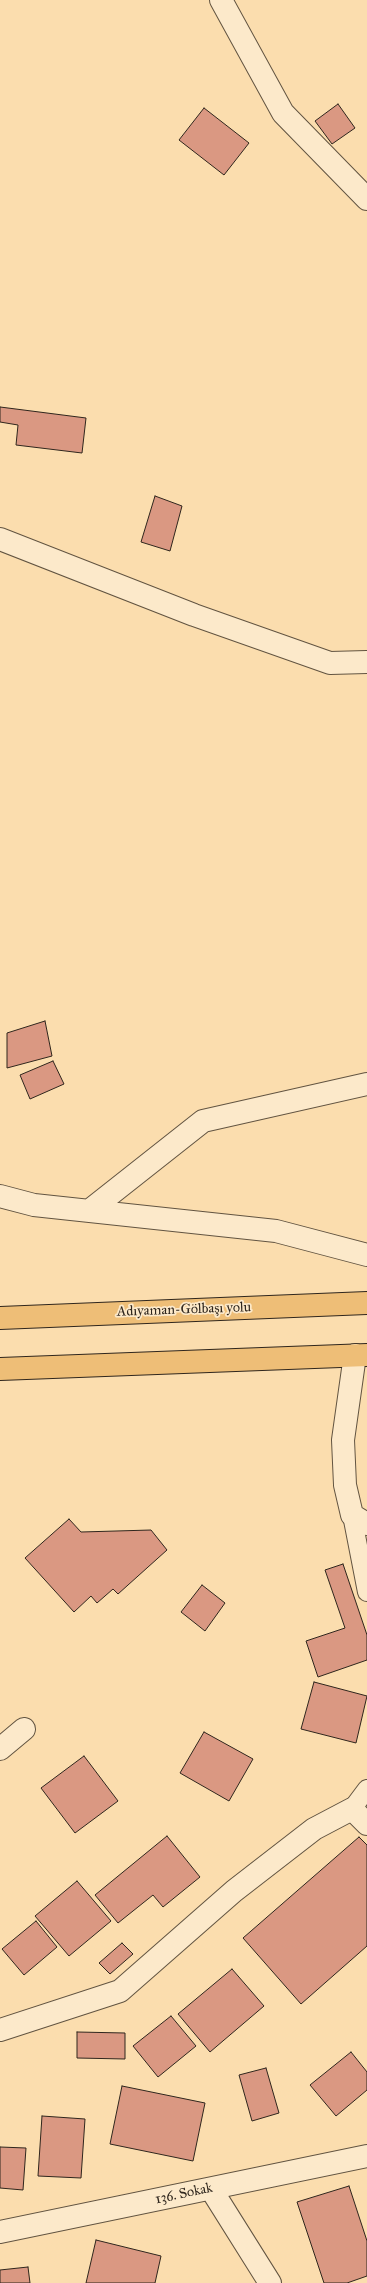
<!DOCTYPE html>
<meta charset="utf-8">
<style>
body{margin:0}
canvas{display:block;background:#fbddae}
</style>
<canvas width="367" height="2283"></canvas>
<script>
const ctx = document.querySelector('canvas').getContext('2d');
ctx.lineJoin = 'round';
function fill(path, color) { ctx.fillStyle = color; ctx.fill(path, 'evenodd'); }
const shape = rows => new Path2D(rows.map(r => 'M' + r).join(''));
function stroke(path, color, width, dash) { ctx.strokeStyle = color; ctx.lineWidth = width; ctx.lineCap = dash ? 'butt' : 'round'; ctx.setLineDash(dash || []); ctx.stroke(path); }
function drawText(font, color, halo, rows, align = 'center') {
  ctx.font = font + ' "IM FELL Great Primer",serif'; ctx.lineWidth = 3.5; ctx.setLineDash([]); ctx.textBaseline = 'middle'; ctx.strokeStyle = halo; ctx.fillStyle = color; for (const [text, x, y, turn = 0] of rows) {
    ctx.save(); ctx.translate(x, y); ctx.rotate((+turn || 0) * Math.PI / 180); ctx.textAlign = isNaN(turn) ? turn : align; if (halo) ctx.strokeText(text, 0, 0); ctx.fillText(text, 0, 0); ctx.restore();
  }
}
const building = shape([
 [338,104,355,128,332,144,315,121,338,104],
 [204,108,249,143,224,175,179,140,204,108],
 [0,407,86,418,82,453,16,445,18,425,0,422,0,407],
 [155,496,182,506,170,551,141,542,155,496],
 [45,1021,52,1056,7,1068,7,1033,45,1021],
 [53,1061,64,1084,30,1099,20,1075,53,1061],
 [69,1519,81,1532,151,1530,167,1550,118,1594,113,1589,97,1603,91,1596,74,1612,25,1558,69,1519],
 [343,1564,367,1635,367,1660,318,1677,306,1641,345,1628,325,1570,343,1564],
 [202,1585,225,1603,205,1631,181,1612,202,1585],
 [314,1682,367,1696,356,1743,301,1729,314,1682],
 [204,1732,253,1759,229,1801,180,1773,204,1732],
 [84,1756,118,1801,75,1833,41,1788,84,1756],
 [167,1836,200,1877,163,1907,153,1895,118,1923,95,1895,167,1836],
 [359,1837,367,1845,367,1946,301,2004,243,1938,359,1837],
 [77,1881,111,1921,69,1956,35,1916,77,1881],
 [36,1921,57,1947,24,1975,2,1949,36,1921],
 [122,1943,133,1954,110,1974,99,1963,122,1943],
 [232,1969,264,2006,210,2052,178,2014,232,1969],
 [171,2016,196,2046,158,2077,133,2046,171,2016],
 [77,2032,125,2033,125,2059,77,2058,77,2032],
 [351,2052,367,2072,367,2090,336,2116,310,2085,351,2052],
 [266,2068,279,2113,252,2121,239,2075,266,2068],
 [122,2086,205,2103,193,2161,110,2144,122,2086],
 [42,2116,85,2119,81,2178,38,2176,42,2116],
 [0,2147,26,2148,23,2190,0,2188,0,2147],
 [349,2186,367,2241,367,2276,347,2283,324,2283,297,2202,349,2186],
 [96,2240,161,2256,155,2283,86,2283,96,2240],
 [28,2267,30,2283,0,2283,0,2270,28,2267]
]);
fill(building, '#da9882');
stroke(building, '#2f261d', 1);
const service = shape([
 [352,1515,367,1592],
 [352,1809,367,1789]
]);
const minor = shape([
 [221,0,283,113,367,199],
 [0,539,194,615,330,663,367,662],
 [0,1196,34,1205,276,1231,367,1255],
 [89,1211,203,1121,367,1084],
 [355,1355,343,1440,345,1485,352,1515,367,1524],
 [0,1749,24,1729],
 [0,2030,120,1991,234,1891,314,1829,352,1809,367,1824],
 [211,2189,270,2283],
 [0,2232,367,2156]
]);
const trunk = shape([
 [0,1318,367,1303],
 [0,1369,367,1355]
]);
stroke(service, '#625441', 20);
stroke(minor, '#625441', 24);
stroke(trunk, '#2f261d', 24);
stroke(service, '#fce9ca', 18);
stroke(minor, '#fce9ca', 22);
stroke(trunk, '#eebe77', 22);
drawText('14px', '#2f261d', '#fce9ca', [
 ["Adıyaman-Gölbaşı yolu",184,1310,-2],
 ["136. Sokak",184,2194,-12]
]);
</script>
